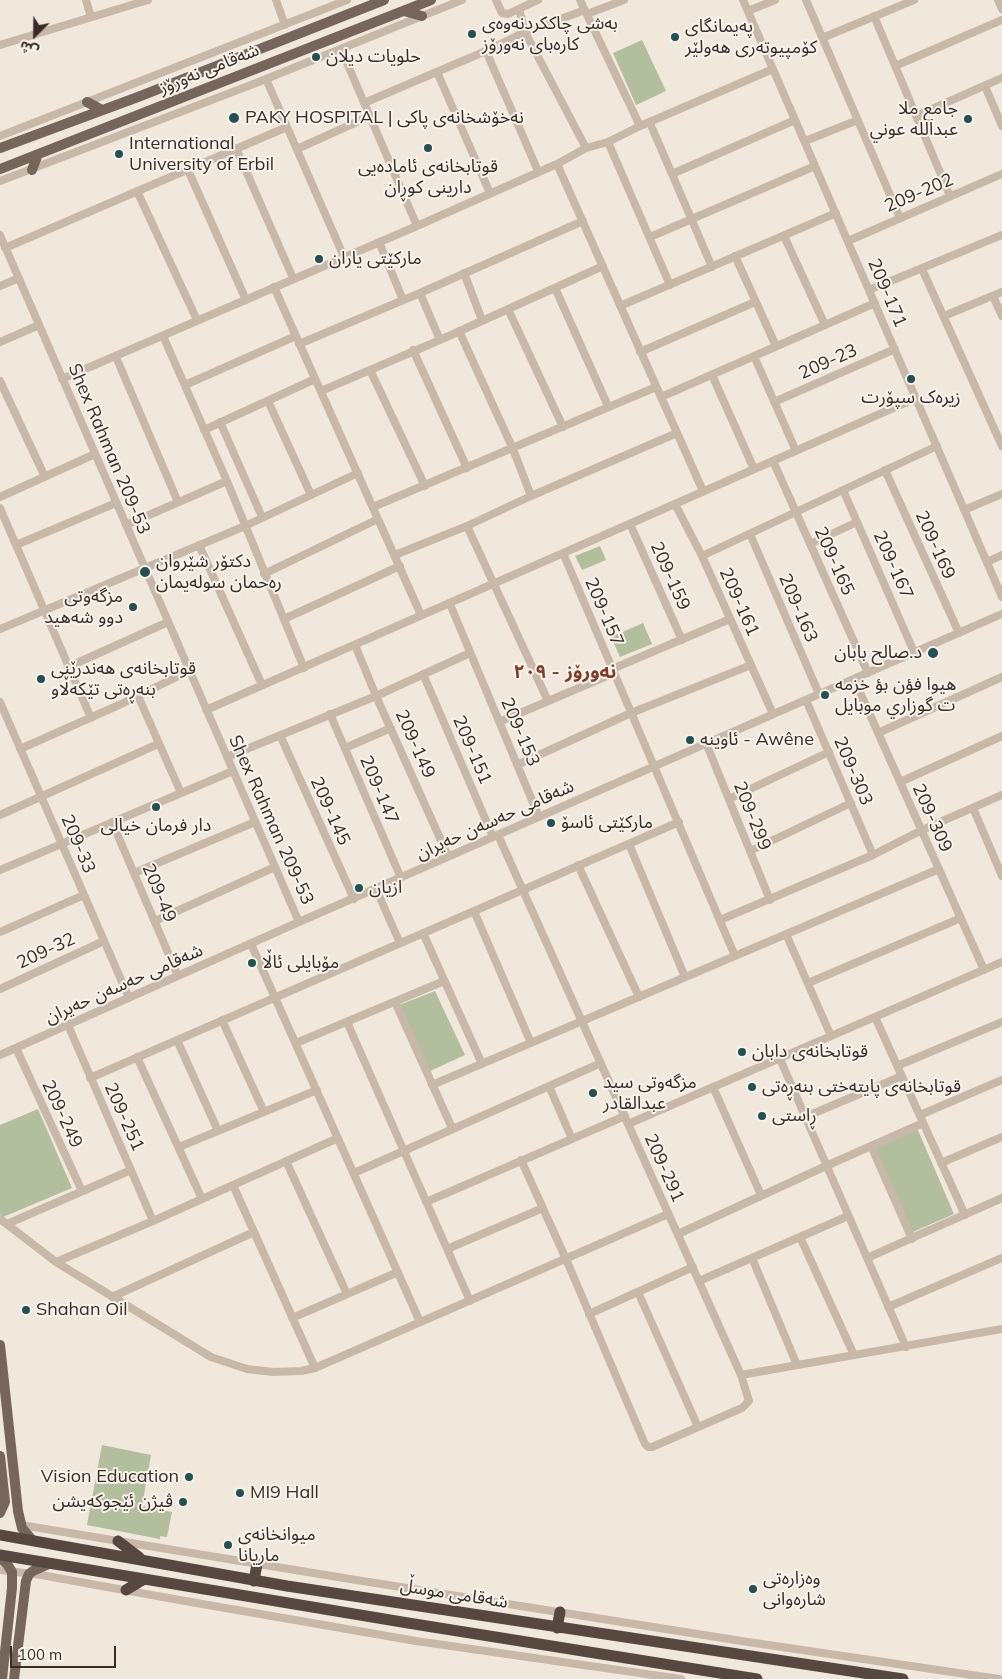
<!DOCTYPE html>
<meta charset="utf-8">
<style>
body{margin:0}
#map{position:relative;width:1002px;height:1679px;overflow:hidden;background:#f0e8dd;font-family:Mulish,"Noto Sans Arabic",sans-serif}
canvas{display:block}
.north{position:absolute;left:10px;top:10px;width:50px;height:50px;-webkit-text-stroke:4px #f8f2e9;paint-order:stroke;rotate:203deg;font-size:14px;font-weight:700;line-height:20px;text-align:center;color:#362d29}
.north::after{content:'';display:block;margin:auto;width:18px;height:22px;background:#362d29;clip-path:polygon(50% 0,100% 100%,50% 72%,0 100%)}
.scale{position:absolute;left:10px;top:1646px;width:106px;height:22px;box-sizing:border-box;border:2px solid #362d29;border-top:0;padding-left:6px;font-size:15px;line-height:18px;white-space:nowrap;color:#362d29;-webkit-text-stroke:4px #f8f2e9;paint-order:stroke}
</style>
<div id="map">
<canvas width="1002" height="1679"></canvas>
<div class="north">ش</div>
<div class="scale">100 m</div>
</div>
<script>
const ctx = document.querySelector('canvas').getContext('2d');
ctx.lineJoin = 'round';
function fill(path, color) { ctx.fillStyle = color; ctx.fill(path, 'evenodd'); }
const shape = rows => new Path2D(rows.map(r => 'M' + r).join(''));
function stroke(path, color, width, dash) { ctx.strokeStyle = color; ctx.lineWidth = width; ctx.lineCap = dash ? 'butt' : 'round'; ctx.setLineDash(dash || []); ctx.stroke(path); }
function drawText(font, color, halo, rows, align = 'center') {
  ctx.font = font + ' Mulish,"Noto Sans Arabic",sans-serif'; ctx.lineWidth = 4; ctx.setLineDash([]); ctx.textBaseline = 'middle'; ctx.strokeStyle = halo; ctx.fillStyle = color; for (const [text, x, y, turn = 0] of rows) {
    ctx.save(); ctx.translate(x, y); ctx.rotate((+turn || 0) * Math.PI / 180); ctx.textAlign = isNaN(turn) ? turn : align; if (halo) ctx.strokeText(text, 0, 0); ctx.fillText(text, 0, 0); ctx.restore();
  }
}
fill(shape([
 [642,40,666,91,636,105,613,53],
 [600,546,606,560,582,570,575,556],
 [643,623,652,644,620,657,611,637],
 [435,991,465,1055,428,1072,399,1005],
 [38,1109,72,1188,3,1217,0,1214,0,1125],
 [917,1128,954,1214,913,1232,873,1148],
 [102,1445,151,1455,142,1506,172,1512,167,1537,160,1536,160,1539,87,1525]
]), '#b3be9e');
stroke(shape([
 [86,0,91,17],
 [276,0,285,25],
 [496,0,502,13,508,14,538,0],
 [580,0,640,126],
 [743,0,1002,597],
 [806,0,900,218],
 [998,0,1002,9],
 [519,9,525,32,586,148],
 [748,11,775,0],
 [587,14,624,0],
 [874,16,950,196],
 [822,38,914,0],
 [0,45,148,0],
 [341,49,417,226],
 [486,51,538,171],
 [895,66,1002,20],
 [437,72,490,193],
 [266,79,344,257],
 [985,86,1002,126],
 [364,103,486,51,525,32,585,10],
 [916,116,1002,78],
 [650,123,712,267],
 [0,136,347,0],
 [805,141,858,120],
 [608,142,670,285],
 [236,148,293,278],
 [297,149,370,116],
 [557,164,703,491],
 [188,170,246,300],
 [672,174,795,120],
 [0,181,256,83,462,0],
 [137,191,197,320],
 [0,235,299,922],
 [784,236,825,325],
 [650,237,815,166],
 [848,241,1002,174],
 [379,242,403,300],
 [5,248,287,127],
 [735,256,776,346],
 [922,269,1002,446],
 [464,273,482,320],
 [0,286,19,278],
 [274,287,421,615],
 [555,288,608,406],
 [869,290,1002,235],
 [420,293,440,340],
 [993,296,1002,316],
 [620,306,836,213],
 [508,309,563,427],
 [944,316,1002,292],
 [459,331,513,449,531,496],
 [163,336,227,481,304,668],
 [0,342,39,325],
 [299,344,420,293,583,221],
 [413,350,467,468],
 [640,352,755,302],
 [754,356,796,451],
 [116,357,178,502],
 [370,370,425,486],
 [712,375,754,469],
 [62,379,417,226,557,164,586,148,608,142,640,126,773,69],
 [0,381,45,477],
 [185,385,296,336],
 [321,391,440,340,603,266],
 [661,397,875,303],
 [268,401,311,495],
 [774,402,895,349],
 [220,422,262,517],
 [204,430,315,379],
 [773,461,868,673],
 [885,470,959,633],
 [843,490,914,652],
 [0,497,95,454],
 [675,504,702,556,773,714],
 [373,507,656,387],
 [0,508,91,718],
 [964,510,1002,494],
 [630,524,682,640],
 [126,525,227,481],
 [467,526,548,701],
 [750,534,819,694],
 [810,544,857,522],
 [16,545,116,503],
 [199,545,262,685],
 [563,553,735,956],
 [395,555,467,526,531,496,677,433],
 [702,556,937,446],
 [987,562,1002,555],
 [264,574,378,519],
 [450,604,539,817],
 [284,619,400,566],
 [0,629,245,526,358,473],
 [355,645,376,696,448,856],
 [68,667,168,622],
 [612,669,730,619],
 [423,674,493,837],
 [854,679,984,970],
 [138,696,181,793],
 [806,700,873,855],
 [0,702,129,998],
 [206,710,916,398],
 [330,714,401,878],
 [499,722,614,673],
 [878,733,1002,677],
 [280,735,354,899],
 [706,743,770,900],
 [345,748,391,728],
 [20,749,119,705,189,671],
 [227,757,376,696,470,653],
 [517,765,631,713,751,665],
 [900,782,1002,736],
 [729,799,829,752],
 [973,808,1002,876],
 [0,815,158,744],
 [112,822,178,976],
 [498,835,741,1375,749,1401,742,1408,652,1447,648,1447,645,1444,566,1259,521,1160],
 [629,844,685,977],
 [750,851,851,803],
 [578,865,639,997],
 [0,870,233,771],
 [134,873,255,822],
 [376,889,400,943],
 [474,911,531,1043],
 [720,920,873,855,922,830,1002,795],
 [155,921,275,867],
 [0,932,84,895],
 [423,933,482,1064],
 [786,934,831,1036],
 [251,944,420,1322],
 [808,983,961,918],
 [0,989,104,941],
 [395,1002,452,1128],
 [875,1017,965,1215],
 [222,1020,264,1112],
 [347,1022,470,1301],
 [68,1025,153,1221],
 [177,1040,218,1131],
 [296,1043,444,981],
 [16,1048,82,1191],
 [0,1055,299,922,1002,614],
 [137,1057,202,1199],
 [780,1059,906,1347],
 [897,1066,1002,1022],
 [90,1078,679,822],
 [432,1085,939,869],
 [549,1086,572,1139],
 [713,1087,761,1195],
 [920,1115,1002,1080],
 [805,1117,902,1076],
 [628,1124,1002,962],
 [871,1146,912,1239],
 [179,1147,317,1090],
 [286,1161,347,1294],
 [941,1163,1002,1137],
 [354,1173,601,1063],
 [233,1185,315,1368],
 [426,1202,625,1116],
 [0,1219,56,1262,211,1357,247,1369,273,1372,301,1371,315,1368,668,1214],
 [7,1224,131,1170],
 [678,1234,826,1166,923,1123],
 [800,1237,854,1355],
 [447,1249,543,1208],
 [752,1258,797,1365],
 [867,1258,1002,1198],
 [56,1262,153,1221,338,1138],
 [699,1281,848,1216],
 [638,1292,698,1427],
 [112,1297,254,1232],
 [888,1307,1002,1258],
 [589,1314,693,1267],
 [292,1318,398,1272],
 [741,1375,1002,1329],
 [21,1525,350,1579,748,1642,999,1679],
 [0,1570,41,1575,185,1601,416,1641,681,1679]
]), '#c8b8aa', 8);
stroke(shape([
 [404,11,422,16],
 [87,102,102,110],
 [0,148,138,97,384,0],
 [0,169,431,0],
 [32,170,38,154],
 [0,1345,18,1511,22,1528,33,1541],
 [0,1456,5,1502,0,1513],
 [0,1558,7,1564,12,1572,12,1588,2,1679],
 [14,1679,26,1581,29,1574,33,1571,51,1563]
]), '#76655b', 10);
stroke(shape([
 [0,1535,287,1586,903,1679],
 [118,1541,139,1557],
 [0,1555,408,1623,757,1679],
 [254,1581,257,1564],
 [126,1590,144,1579],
 [557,1628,560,1612]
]), '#564841', 11);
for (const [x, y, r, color] of [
 [472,34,5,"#225054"],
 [675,37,5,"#225054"],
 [316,57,5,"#225054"],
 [234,118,6,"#225054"],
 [968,119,5,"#225054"],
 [428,148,5,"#225054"],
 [119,154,5,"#225054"],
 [319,259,5,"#225054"],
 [911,379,5,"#225054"],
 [145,572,6,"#225054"],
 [133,607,5,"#225054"],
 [933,653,6,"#225054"],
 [41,679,5,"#225054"],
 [825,695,5,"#225054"],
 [690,740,5,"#225054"],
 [156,807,5,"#225054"],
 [551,823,5,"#225054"],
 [359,888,5,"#225054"],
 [252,963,5,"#225054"],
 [742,1052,5,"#225054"],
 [752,1087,5,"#225054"],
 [593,1093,5,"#225054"],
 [762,1116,5,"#225054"],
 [26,1310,5,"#225054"],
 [189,1477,5,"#225054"],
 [240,1493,5,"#225054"],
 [183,1502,5,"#225054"],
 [228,1545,5,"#225054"],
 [753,1589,5,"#225054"]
]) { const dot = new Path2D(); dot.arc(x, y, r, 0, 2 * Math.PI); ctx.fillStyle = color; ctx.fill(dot); stroke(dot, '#f8f2e9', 2); }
drawText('18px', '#362d29', '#f8f2e9', [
 ["به‌شی چاككردنه‌وه‌ی",482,24],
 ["كاره‌بای نه‌ورۆز",482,45],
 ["پەیمانگای",685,27],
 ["کۆمپیوتەری هەولێر",685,48],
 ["حلويات ديلان",326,57],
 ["جامع ملا",958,109,"right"],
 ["عبدالله عوني",958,130,"right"],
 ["PAKY HOSPITAL | نەخۆشخانەی پاکی",245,118],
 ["International",129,144],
 ["University of Erbil",129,165],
 ["قوتابخانەی ئامادەیی",428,167,"center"],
 ["دارینی کوڕان",428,188,"center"],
 ["مارکێتی یاران",329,259],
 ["زیرەک سپۆرت",911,398,"center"],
 ["دکتۆر شێروان",156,562],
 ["رەحمان سولەیمان",156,583],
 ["مزگەوتی",123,597,"right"],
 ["دوو شەهید",123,618,"right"],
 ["د.صالح بابان",922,653,"right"],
 ["قوتابخانەی هەندرێنی",51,669],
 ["بنەڕەتی تێکەڵاو",51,690],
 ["هيوا فؤن بؤ خزمه",835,685],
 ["ت گوزاري موبايل",835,706],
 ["ئاوینە - Awêne",700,740],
 ["مارکێتی ئاسۆ",561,823],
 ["دار فرمان خیالی",156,826,"center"],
 ["ازيان",369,888],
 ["مۆبایلی ئاڵا",262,963],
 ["قوتابخانەی دابان",752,1052],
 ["مزگەوتی سید",603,1083],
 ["عبدالقادر",603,1104],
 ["قوتابخانەی پایتەختی بنەڕەتی",762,1087],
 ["ڕاستی",772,1116],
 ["Shahan Oil",36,1310],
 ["Vision Education",179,1477,"right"],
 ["MI9 Hall",250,1493],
 ["ڤیژن ئێجوکەیشن",173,1502,"right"],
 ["میوانخانەی",238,1535],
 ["ماریانا",238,1556],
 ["وەزارەتی",763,1579],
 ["شارەوانی",763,1600]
], 'left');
drawText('18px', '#362d29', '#f8f2e9', [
 ["شەقامی نەورۆز",209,69,-22],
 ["209-202",919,193,-23],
 ["209-171",887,293,67],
 ["209-23",828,362,-24],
 ["Shex Rahman 209-53",109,449,67],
 ["209-169",935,545,66],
 ["209-165",834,561,66],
 ["209-167",893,565,66],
 ["209-159",670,576,66],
 ["209-161",739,602,66],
 ["209-163",798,608,67],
 ["209-157",604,612,67],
 ["209-153",520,732,67],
 ["209-149",415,744,66],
 ["209-151",472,750,67],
 ["209-303",853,771,67],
 ["209-147",379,790,67],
 ["209-145",330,811,66],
 ["209-299",752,816,68],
 ["209-309",932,818,66],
 ["Shex Rahman 209-53",271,820,66],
 ["شەقامی حەسەن حەیران",495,820,-24],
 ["209-33",78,844,67],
 ["209-49",159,893,67],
 ["209-32",46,951,-25],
 ["شەقامی حەسەن حەیران",124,984,-24],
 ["209-249",62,1114,65],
 ["209-251",124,1117,66],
 ["209-291",664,1168,66],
 ["شەقامی موسڵ",454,1594,9]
]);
drawText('bold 19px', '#7f3e28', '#f8f2e9', [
 ["نەورۆز - ٢٠٩",565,672]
]);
</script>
